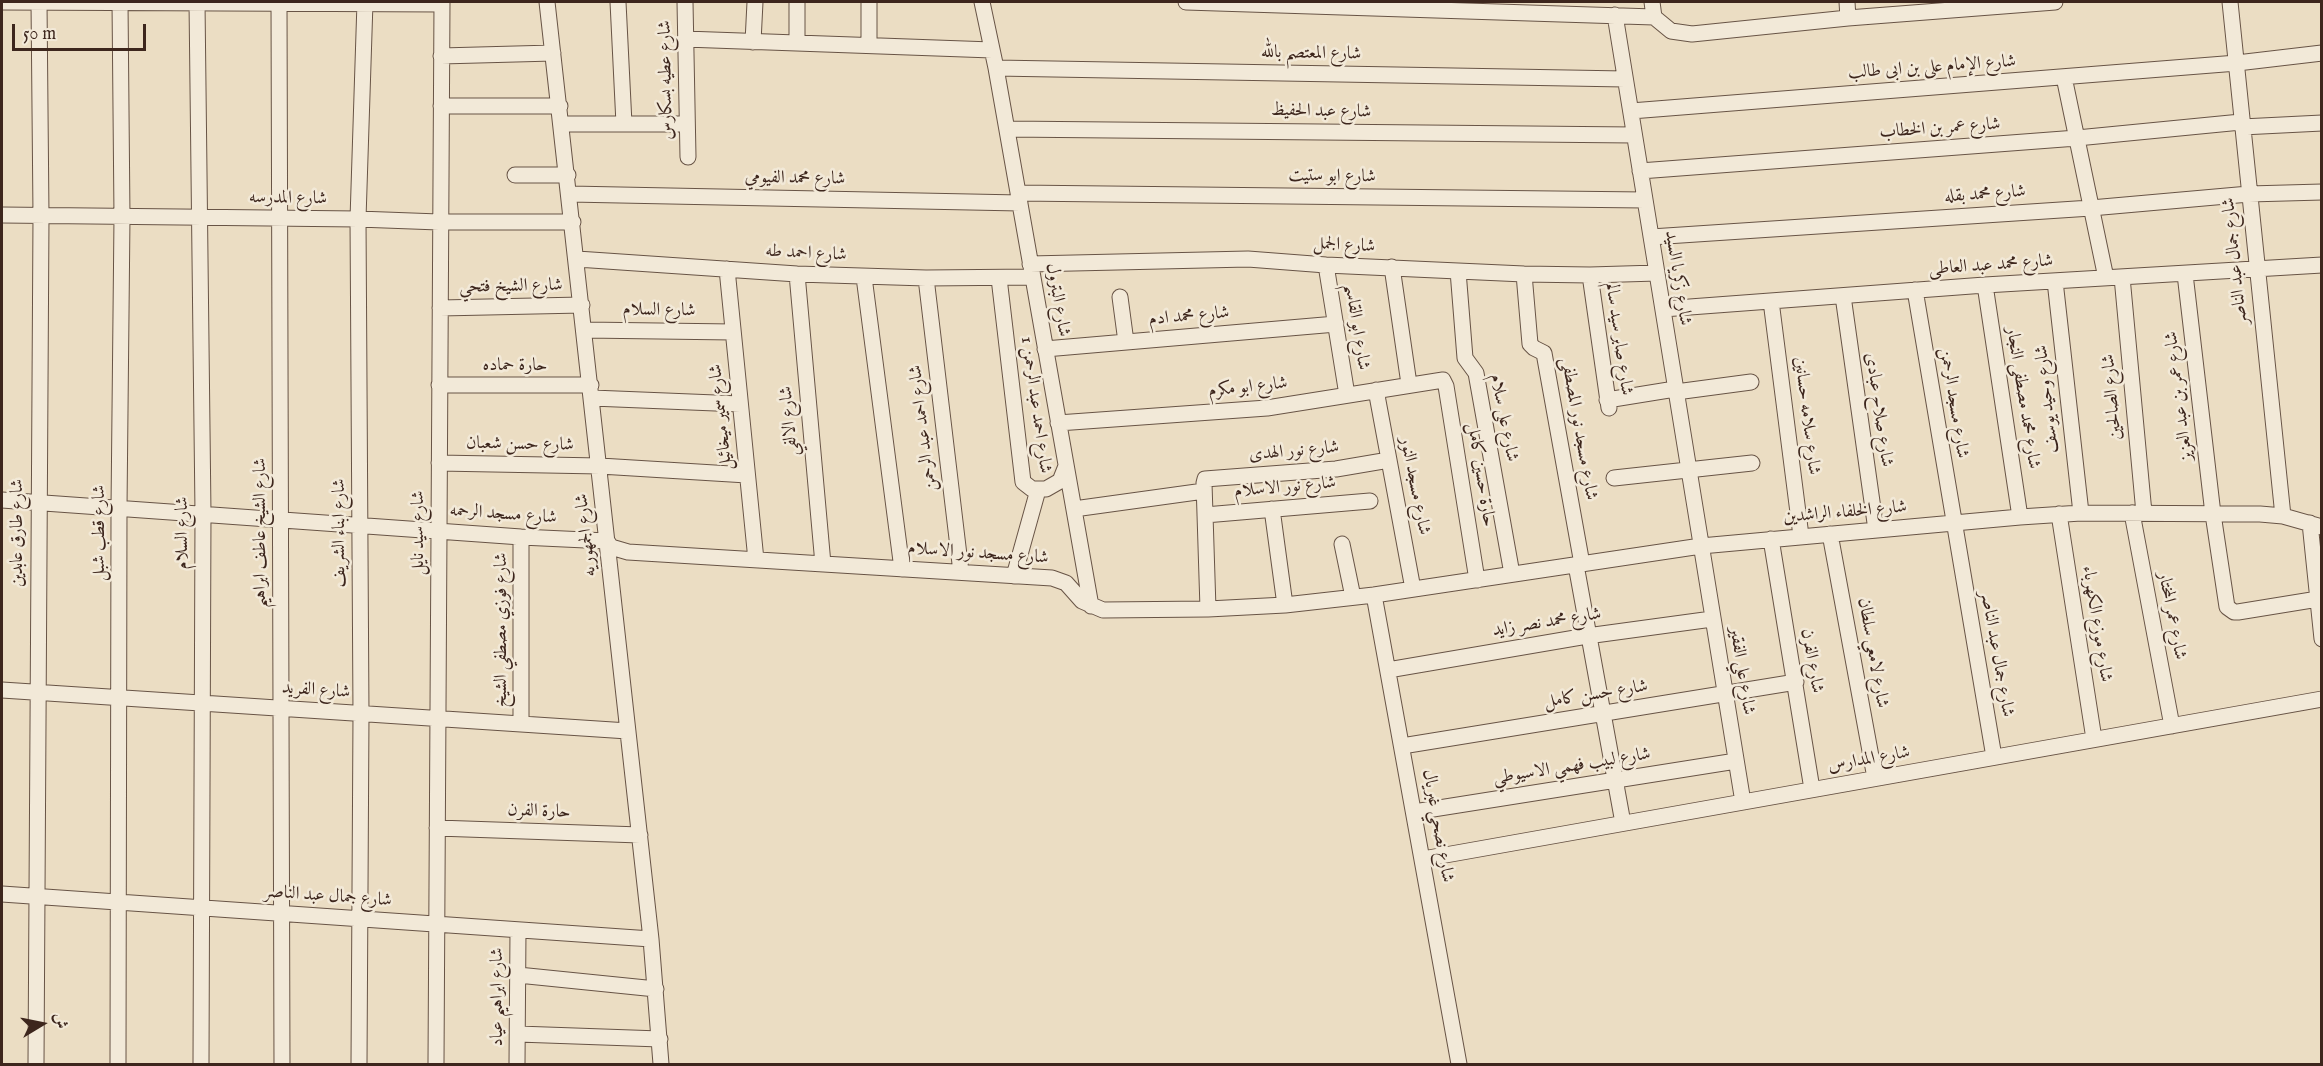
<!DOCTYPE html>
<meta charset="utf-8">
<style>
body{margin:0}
#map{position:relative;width:2323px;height:1066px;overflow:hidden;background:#ebddc3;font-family:"IM FELL English",Amiri,serif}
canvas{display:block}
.frame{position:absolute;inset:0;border:3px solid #3d261d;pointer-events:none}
.north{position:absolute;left:12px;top:994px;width:60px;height:60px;-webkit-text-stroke:4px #f2e9d8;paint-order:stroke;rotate:80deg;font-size:16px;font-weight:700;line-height:24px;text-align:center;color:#3d261d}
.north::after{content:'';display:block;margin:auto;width:21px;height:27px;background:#3d261d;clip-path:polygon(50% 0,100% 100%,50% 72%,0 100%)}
.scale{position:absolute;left:12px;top:24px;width:134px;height:27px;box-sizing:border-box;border:3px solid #3d261d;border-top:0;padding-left:8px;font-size:18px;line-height:21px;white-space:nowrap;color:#3d261d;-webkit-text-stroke:4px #f2e9d8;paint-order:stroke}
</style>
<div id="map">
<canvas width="2323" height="1066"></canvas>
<div class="frame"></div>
<div class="north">ش</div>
<div class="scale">50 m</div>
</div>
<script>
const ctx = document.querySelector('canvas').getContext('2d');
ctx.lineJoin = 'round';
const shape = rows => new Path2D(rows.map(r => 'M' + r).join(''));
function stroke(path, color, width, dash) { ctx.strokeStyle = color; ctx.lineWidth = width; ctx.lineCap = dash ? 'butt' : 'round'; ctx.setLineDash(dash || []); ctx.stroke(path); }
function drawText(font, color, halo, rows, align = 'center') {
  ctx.font = font + ' "IM FELL English",Amiri,serif'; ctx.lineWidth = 5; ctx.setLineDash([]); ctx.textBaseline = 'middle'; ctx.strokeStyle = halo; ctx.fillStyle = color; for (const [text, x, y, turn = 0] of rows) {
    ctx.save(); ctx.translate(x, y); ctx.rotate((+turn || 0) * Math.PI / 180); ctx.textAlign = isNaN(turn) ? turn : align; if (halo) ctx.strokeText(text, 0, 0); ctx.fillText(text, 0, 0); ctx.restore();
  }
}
const street = shape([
 [2,2,442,4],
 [197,2,203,513,201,1064],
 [279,2,282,1064],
 [547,2,651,939,661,1064],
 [618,2,624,124],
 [685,2,688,157],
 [869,2,869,45],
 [982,2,996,68,1091,606],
 [1186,2,1654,17,1671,31,1692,34,1848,18,2055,2],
 [1652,2,1654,17],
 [1847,2,1848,18],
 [2230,2,2283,516],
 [1615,15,1743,802],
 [685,39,992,50],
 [753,42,755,2],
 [797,43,797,2],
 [441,56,553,53],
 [996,68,1625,79],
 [2064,77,2106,278],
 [441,106,560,106],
 [1631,111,2237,63,2322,53],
 [562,124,687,124],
 [2242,127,2322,123],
 [1007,129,1634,135],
 [1640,171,2077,138,2241,122],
 [515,175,568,175],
 [1018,193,1645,200],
 [570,194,1020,203],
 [2,215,358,219,439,222,573,222],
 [1651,237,2091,208,2249,194,2322,192],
 [577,259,797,274,926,278,1033,277],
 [1030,264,1248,259,1326,265,1524,274,1590,275,1657,273],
 [1326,265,1347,395],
 [1392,267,1409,384],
 [727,269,756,560],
 [1458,271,1465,358,1476,373,1512,574],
 [797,274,823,564],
 [1524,274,1530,344,1534,348,1544,353,1582,564],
 [2185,274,2213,514,2227,607,2234,612,2238,612,2318,599],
 [1590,275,1609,408],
 [864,277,902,569],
 [2122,277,2144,513],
 [926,278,961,572],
 [999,278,1023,482,1032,489,1046,489,1060,481,1066,466],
 [2055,281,2081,513],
 [1985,285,2020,517],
 [1915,290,1994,757],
 [1843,296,1876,530],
 [1120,297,1126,342],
 [1771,301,1801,536],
 [440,308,582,305],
 [1663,309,1985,285,2322,265],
 [585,330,733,332],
 [1045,349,1336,324],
 [439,385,591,385],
 [1376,390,1413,589],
 [1676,392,1751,382],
 [592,398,740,404],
 [1607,400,1675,389],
 [1058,423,1267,408,1443,380,1446,386,1477,580],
 [439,463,600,466,747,475],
 [1614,478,1752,463],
 [2,500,521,537,607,541,611,547,628,552,1052,578,1066,583,1082,601,1103,610,1208,609,1285,605,1374,595,1701,546,2020,517,2081,513,2260,514,2283,516,2322,527],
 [1074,509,1204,491],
 [1272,509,1285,605],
 [2132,513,2172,726],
 [2059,514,2094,739],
 [1205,515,1370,501],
 [2310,523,2322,639],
 [1830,534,1875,778],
 [1771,539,1812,789],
 [1342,544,1353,597],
 [1576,565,1623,823],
 [1014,576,1038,490],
 [1374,595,1459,1064],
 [1208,609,1204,483,1205,479,1336,469,1389,460],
 [1388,670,1587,636,1712,619],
 [2,690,628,731],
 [521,724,521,537],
 [1402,746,1796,682],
 [1414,812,1736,761],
 [437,828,640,835],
 [1423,859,2322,699],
 [2,894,651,939],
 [518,975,656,989],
 [518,1034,660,1039],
 [36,1064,41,216,39,2],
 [118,1064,119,508,122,217,120,2],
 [359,1064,361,714,358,219,365,2],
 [436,1064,442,2],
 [517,1064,518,930]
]);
stroke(street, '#685446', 17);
stroke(street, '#f2e9d8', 15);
drawText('18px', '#3d261d', '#f2e9d8', [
 ["شارع المعتصم بالله",1311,54,1],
 ["شارع الإمام على بن ابى طالب",1932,68,-4],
 ["شارع عطيه بسكارس",667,80,-91],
 ["شارع عبد الحفيظ",1321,112,1],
 ["شارع عمر بن الخطاب",1940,129,-4],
 ["شارع ابو ستيت",1332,177,1],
 ["شارع محمد الفيومي",795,179,1],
 ["شارع محمد بقله",1985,195,-4],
 ["شارع المدرسه",288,199,1],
 ["شارع الجمل",1344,246,3],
 ["شارع احمد طه",806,254,3],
 ["شارع جمال عبد الناصر",2236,261,-96],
 ["شارع محمد عبد العاطى",1991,266,-4],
 ["شارع زكريا السيد",1677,278,81],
 ["شارع الشيخ فتحي",511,287,-1],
 ["شارع البترول",1057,300,80],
 ["شارع السلام",659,311,1],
 ["شارع محمد ادم",1189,317,-5],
 ["شارع ابو القاسم",1356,327,81],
 ["شارع صابر سيد سالم",1618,339,82],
 ["حارة حماده",515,366],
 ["شارع ابو مكرم",1248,388,-6],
 ["شارع عمر بن عبد العزيز",2180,396,-97],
 ["شارع الصالحين",2113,397,-95],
 ["شارع محمد مصطفى النجار",2022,398,81],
 ["شارع وحيد يوسف",2048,399,-96],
 ["شارع مسجد الرحمن",1953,403,81],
 ["شارع احمد عبد الرحمن 1",1035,405,82],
 ["شارع صلاح عبادى",1878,410,82],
 ["شارع سلامه حسانين",1806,416,83],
 ["شارع سمير ميخائيل",722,417,-96],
 ["شارع على سلام",1503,418,79],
 ["شارع الالفي",790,421,-95],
 ["شارع احمد عبد الرحمن",924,428,-97],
 ["شارع مسجد نور المصطفى",1578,429,80],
 ["شارع حسن شعبان",520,445,1],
 ["شارع نور الهدى",1294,452,-5],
 ["حارة حسين كامل",1480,475,81],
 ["شارع مسجد النور",1414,486,79],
 ["شارع نور الاسلام",1285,488,-5],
 ["شارع الخلفاء الراشدين",1845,513,-5],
 ["شارع مسجد الرحمه",503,515,4],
 ["شارع طارق عابدين",18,533,-90],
 ["شارع قطب شبل",100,533,-90],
 ["شارع السلام",183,533,-90],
 ["شارع الشيخ عاطف ابراهيم",261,533,-90],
 ["شارع ابناء الشريف",340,533,-90],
 ["شارع سيد نايل",419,533,-90],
 ["شارع الجمهوريه",587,535,-96],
 ["شارع مسجد نور الاسلام",978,554,4],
 ["شارع عمر المختار",2171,616,79],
 ["شارع محمد نصر زايد",1547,623,-9],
 ["شارع موزع الكهرباء",2096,624,81],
 ["شارع فوزي مصطفي الشيخ",502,630,-90],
 ["شارع لامعي سلطان",1872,653,80],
 ["شارع جمال عبد الناصر",1996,654,80],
 ["شارع الفرن",1811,661,80],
 ["شارع علي الفقير",1741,671,81],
 ["شارع الفريد",316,691,4],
 ["شارع حسن كامل",1596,695,-9],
 ["شارع المدارس",1869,760,-10],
 ["شارع لبيب فهمي الاسيوطي",1572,767,-9],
 ["حارة الفرن",539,812,2],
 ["شارع نصحي غبريال",1437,826,80],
 ["شارع جمال عبد الناصر",328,897,4],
 ["شارع ابراهيم عياد",498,997,-90]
]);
</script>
